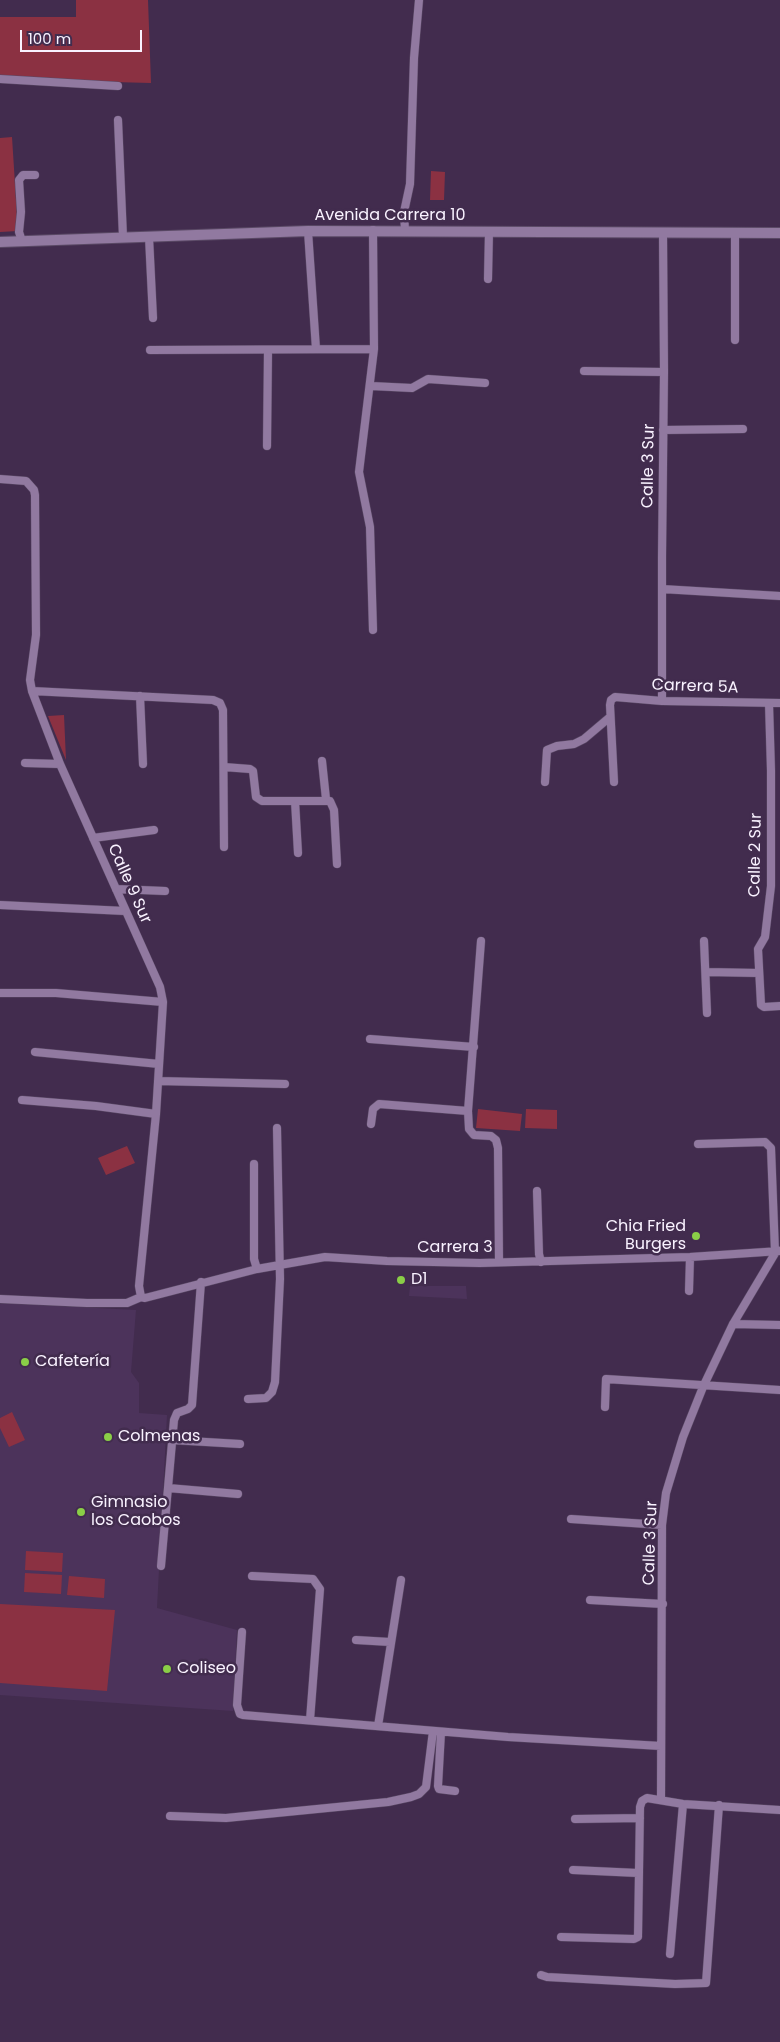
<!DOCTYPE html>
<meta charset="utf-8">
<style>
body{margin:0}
#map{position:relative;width:780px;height:2042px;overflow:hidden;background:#422c4e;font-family:Poppins,sans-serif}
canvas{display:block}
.scale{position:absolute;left:20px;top:30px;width:122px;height:22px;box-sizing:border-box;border:2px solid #f9f2ff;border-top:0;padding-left:6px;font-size:15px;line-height:18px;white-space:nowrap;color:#f9f2ff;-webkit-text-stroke:4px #422c4e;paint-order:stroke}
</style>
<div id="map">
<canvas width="780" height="2042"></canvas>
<div class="scale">100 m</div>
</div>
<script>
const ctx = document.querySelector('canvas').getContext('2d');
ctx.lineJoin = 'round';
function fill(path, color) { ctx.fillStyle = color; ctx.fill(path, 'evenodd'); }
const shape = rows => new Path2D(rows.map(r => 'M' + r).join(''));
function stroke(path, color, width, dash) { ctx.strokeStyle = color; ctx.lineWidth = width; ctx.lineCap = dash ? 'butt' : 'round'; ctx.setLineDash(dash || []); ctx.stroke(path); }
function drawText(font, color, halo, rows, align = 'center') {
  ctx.font = font + ' Poppins,sans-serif'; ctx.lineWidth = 5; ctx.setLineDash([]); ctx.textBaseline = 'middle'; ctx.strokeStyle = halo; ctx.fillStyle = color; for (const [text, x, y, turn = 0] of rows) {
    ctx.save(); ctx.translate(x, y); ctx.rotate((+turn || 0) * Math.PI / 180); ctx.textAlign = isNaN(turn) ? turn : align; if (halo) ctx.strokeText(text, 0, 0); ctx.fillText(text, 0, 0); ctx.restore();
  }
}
fill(shape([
 [410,1286,466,1286,467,1299,409,1296],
 [0,1303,136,1310,131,1372,139,1383,139,1413,167,1415,157,1608,237,1630,233,1711,0,1695]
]), '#4c335b');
fill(shape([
 [76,0,148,0,151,83,0,79,0,17,76,17],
 [12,137,18,231,0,232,0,138],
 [431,171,445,172,444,200,430,200],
 [64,715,66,760,48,716],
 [478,1109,522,1114,520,1131,476,1128],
 [526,1109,557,1110,557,1129,525,1128],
 [127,1146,135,1163,106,1175,98,1158],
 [12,1412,25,1440,9,1447,0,1428,0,1418],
 [26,1551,63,1553,62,1572,25,1570],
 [25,1573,62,1575,61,1594,24,1592],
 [69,1576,105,1579,104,1598,67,1595],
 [0,1604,115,1610,107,1691,0,1683]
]), '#8b3142');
const minor = shape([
 [0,79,118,86],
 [118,120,123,237],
 [308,231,316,349],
 [405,231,404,212,410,184,414,58,419,0],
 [735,233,735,340],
 [149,237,153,318],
 [22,241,19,232,21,212,19,180,23,175,35,175],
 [488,279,489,231],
 [150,350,374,349],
 [584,371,664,372],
 [371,386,412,388,428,379,485,383],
 [663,430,743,429],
 [267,446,268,350],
 [0,479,26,481,34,490,35,495,36,635,30,680,32,691,60,764,160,987,163,1002,156,1114,139,1286,141,1297],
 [662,589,780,596],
 [373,630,370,527,359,472,374,349,373,230],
 [32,691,213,700,220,703,223,710,224,847],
 [140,696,143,764],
 [662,701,662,557,664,372,663,232],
 [769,703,771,771,771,886,765,937,758,949,761,1005,764,1007,780,1006],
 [322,761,326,799],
 [25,763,60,764],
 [224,767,250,769,253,771,256,797,262,801,330,801,334,810,337,864],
 [545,782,547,750,557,746,574,744,584,739,610,717],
 [614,782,610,705,611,700,615,697,662,701,780,703],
 [295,801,298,853],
 [93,838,154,830],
 [116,889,165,891],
 [0,905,125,911],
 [481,941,468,1111,469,1129,474,1135,491,1136,496,1140,498,1148,499,1262],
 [704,941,707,1013],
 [706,972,759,973],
 [0,993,56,993,163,1002],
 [370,1039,474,1047],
 [35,1052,159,1064],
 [158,1081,285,1084],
 [22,1100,96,1106,156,1114],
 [371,1124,373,1109,379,1104,468,1111],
 [698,1144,765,1142,771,1148,775,1252],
 [254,1164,254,1259,257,1269],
 [537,1191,539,1254,541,1262],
 [689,1291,690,1257],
 [141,1297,145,1298,257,1269,325,1257,387,1261,480,1263,690,1257,780,1251],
 [0,1299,87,1303,127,1303,141,1297],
 [733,1324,780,1325],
 [248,1399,266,1398,272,1392,275,1382,280,1279,277,1128],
 [605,1407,606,1379,780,1390],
 [172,1440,240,1444],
 [168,1488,238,1494],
 [571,1519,662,1525],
 [161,1566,174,1420,177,1413,188,1409,192,1405,201,1282],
 [252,1576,313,1579,320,1589,310,1720],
 [590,1600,663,1604],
 [242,1632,237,1705,240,1714,243,1715,508,1737,661,1746],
 [356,1640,390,1642],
 [378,1726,401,1580],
 [441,1732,438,1786,439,1789,455,1791],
 [661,1800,662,1525,666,1493,683,1437,703,1387,733,1324,777,1250],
 [170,1816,226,1818,388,1802,411,1797,419,1794,426,1787,433,1731],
 [575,1819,640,1818],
 [573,1870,638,1873],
 [561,1937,634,1939,638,1937,640,1807,642,1801,647,1798,683,1804,780,1810],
 [670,1954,683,1804],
 [541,1975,547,1977,675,1984,706,1983,719,1805]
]);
const tertiary = shape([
 [0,242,308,231,780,233]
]);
stroke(minor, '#5a4965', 9);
stroke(tertiary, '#5a4965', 12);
stroke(minor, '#9179a0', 8);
stroke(tertiary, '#9179a0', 10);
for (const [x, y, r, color] of [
 [696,1236,5,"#8ace47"],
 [401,1280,5,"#8ace47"],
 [25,1362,5,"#8ace47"],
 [108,1437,5,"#8ace47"],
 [81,1512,5,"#8ace47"],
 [167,1669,5,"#8ace47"]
]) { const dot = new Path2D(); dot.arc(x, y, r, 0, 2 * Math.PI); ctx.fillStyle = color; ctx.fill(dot); stroke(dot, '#422c4e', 2); }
drawText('16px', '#f9f2ff', '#422c4e', [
 ["Avenida Carrera 10",390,216],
 ["Calle 3 Sur",649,466,-89],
 ["Carrera 5A",695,687,2],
 ["Calle 2 Sur",756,855,-89],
 ["Calle 9 Sur",129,884,66],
 ["Carrera 3",455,1248],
 ["Calle 3 Sur",651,1543,-88]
]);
drawText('16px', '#f9f2ff', '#422c4e', [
 ["Chia Fried",686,1227,"right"],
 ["Burgers",686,1245,"right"],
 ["D1",411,1280],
 ["Cafetería",35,1362],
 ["Colmenas",118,1437],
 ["Gimnasio",91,1503],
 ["los Caobos",91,1521],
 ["Coliseo",177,1669]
], 'left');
</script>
